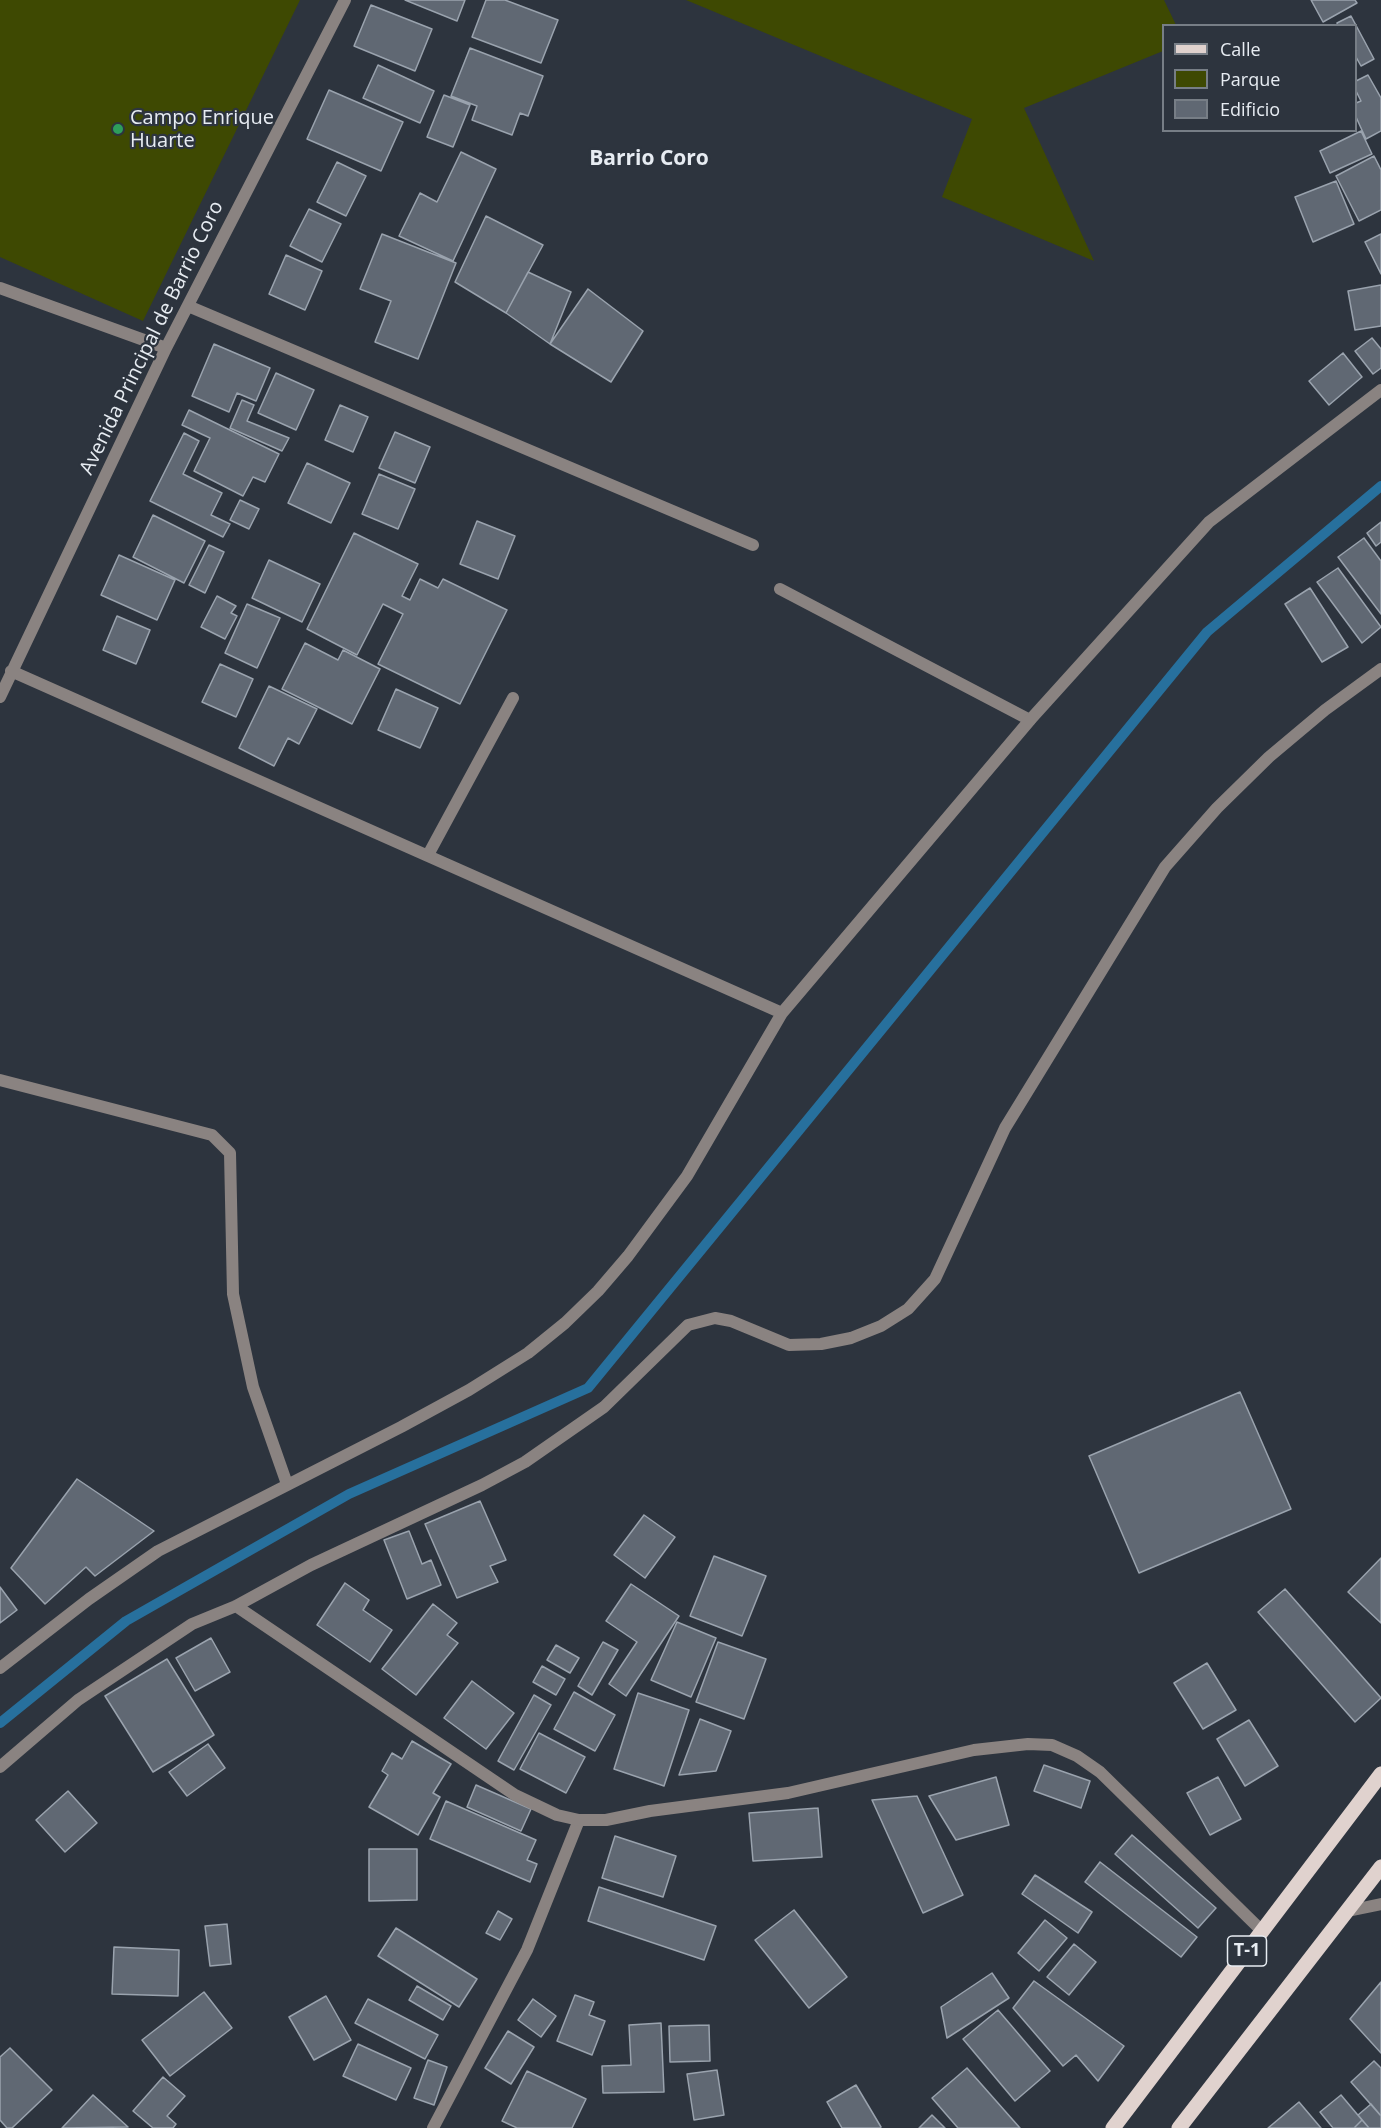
<!DOCTYPE html>
<style>
body{margin:0}
#map{position:relative;width:1381px;height:2128px;overflow:hidden;background:#2d343e;font-family:"Open Sans",sans-serif}
canvas{display:block}
.legend{position:absolute;left:1162px;top:24px;width:195px;height:108px;box-sizing:border-box;background:#2d343e;border:2px solid #777e86;margin:0;padding:8px 10px;list-style:none;font-size:18px;color:#e7ecf2}
.legend li{display:flex;align-items:center;gap:12px;height:30px}
.legend b{width:30px;border:2px solid #777e86}
</style>
<div id="map">
<canvas width="1381" height="2128"></canvas>
<ul class="legend">
<li><b style="height:8px;background:#e0d2ce"></b>Calle</li>
<li><b style="height:16px;background:#3e4902"></b>Parque</li>
<li><b style="height:16px;background:#606873"></b>Edificio</li>
</ul>
</div>
<script>
const ctx = document.querySelector('canvas').getContext('2d');
ctx.lineJoin = 'round';
function fill(path, color) { ctx.fillStyle = color; ctx.fill(path, 'evenodd'); }
const shape = rows => new Path2D(rows.map(r => 'M' + r).join(''));
function stroke(path, color, width, dash) { ctx.strokeStyle = color; ctx.lineWidth = width; ctx.lineCap = dash ? 'butt' : 'round'; ctx.setLineDash(dash || []); ctx.stroke(path); }
function drawText(font, color, halo, rows, align = 'center') {
  ctx.font = font + ' "Open Sans",sans-serif'; ctx.lineWidth = 4.5; ctx.setLineDash([]); ctx.textBaseline = 'middle'; ctx.strokeStyle = halo; ctx.fillStyle = color; for (const [text, x, y, turn = 0] of rows) {
    ctx.save(); ctx.translate(x, y); ctx.rotate((+turn || 0) * Math.PI / 180); ctx.textAlign = isNaN(turn) ? turn : align; if (halo) ctx.strokeText(text, 0, 0); ctx.fillText(text, 0, 0); ctx.restore();
  }
}
fill(shape([
 [0,0,300,0,143,321,0,257],
 [686,0,1164,0,1176,25,1164,26,1163,51,1024,108,1094,261,942,197,972,119]
]), '#3e4902');
stroke(shape([
 [0,1723,126,1621,349,1494,588,1388,1207,632,1381,486]
]), '#27709d', 10);
const building = shape([
 [405,0,465,0,457,21,405,0],
 [486,0,505,0,558,20,541,63,472,37,486,0],
 [1311,0,1355,0,1357,3,1323,22,1311,0],
 [371,5,432,29,415,71,354,46,371,5],
 [1351,16,1374,59,1361,66,1356,57,1356,26,1338,26,1337,23,1351,16],
 [470,48,543,76,528,116,520,113,512,135,472,120,477,106,451,96,470,48],
 [378,65,434,91,420,123,363,98,378,65],
 [1368,75,1381,98,1381,131,1366,139,1356,117,1356,103,1361,101,1356,91,1356,81,1368,75],
 [329,90,403,122,381,171,307,139,329,90],
 [444,95,470,105,453,147,427,137,444,95],
 [1361,131,1372,154,1330,173,1320,151,1361,131],
 [461,152,496,169,453,261,399,236,420,193,437,202,461,152],
 [1374,156,1381,170,1381,210,1359,221,1336,176,1374,156],
 [337,162,366,176,346,216,317,202,337,162],
 [1336,181,1354,224,1313,242,1295,197,1336,181],
 [309,209,341,224,322,262,290,246,309,209],
 [486,216,543,245,506,313,455,282,486,216],
 [382,234,456,263,418,359,375,342,391,301,360,289,382,234],
 [1381,234,1381,274,1365,242,1381,234],
 [286,255,322,271,305,310,269,294,286,255],
 [528,272,571,292,550,344,506,313,528,272],
 [1381,285,1381,326,1355,330,1348,291,1381,285],
 [588,289,643,331,611,382,550,344,588,289],
 [1372,338,1381,349,1381,368,1373,374,1355,351,1372,338],
 [214,344,270,368,256,401,237,393,229,412,192,396,214,344],
 [1343,353,1362,377,1329,405,1309,381,1343,353],
 [276,373,314,390,296,430,258,413,276,373],
 [242,400,254,405,247,421,289,438,282,451,230,428,242,400],
 [340,405,368,417,353,452,325,440,340,405],
 [189,410,279,454,265,482,253,477,243,496,194,471,210,438,182,425,189,410],
 [395,432,430,447,415,483,379,468,395,432],
 [184,433,199,441,183,474,222,493,211,515,230,524,223,537,150,501,184,433],
 [307,463,350,483,331,523,288,503,307,463],
 [379,474,415,489,398,529,362,514,379,474],
 [240,500,259,509,249,529,230,520,240,500],
 [153,515,205,541,184,583,133,557,153,515],
 [477,521,515,536,498,579,460,564,477,521],
 [1381,522,1381,542,1376,546,1367,533,1381,522],
 [354,533,418,564,402,596,410,600,420,579,438,588,443,579,507,610,460,704,378,664,403,614,383,604,357,655,307,629,354,533],
 [1364,538,1381,561,1381,614,1338,557,1364,538],
 [209,545,224,552,205,593,189,585,209,545],
 [119,555,175,580,157,620,101,595,119,555],
 [269,560,320,584,302,622,252,598,269,560],
 [1338,568,1381,627,1362,643,1317,582,1338,568],
 [1310,588,1348,647,1322,662,1285,604,1310,588],
 [217,596,236,606,231,613,237,616,225,639,201,627,217,596],
 [247,604,280,618,257,668,225,653,247,604],
 [117,616,150,630,136,664,103,650,117,616],
 [305,643,338,660,343,650,380,669,352,724,282,689,305,643],
 [220,664,253,679,236,717,202,702,220,664],
 [269,686,317,709,299,744,288,738,274,766,239,748,269,686],
 [396,689,438,708,420,748,378,730,396,689],
 [1240,1392,1291,1509,1139,1573,1089,1456,1240,1392],
 [77,1479,154,1531,95,1576,86,1567,45,1604,11,1568,77,1479],
 [480,1501,506,1560,490,1566,498,1582,457,1598,425,1524,480,1501],
 [644,1515,675,1537,645,1578,614,1555,644,1515],
 [409,1531,422,1564,431,1560,441,1585,407,1599,384,1540,409,1531],
 [714,1556,766,1576,742,1636,690,1616,714,1556],
 [1381,1558,1381,1623,1348,1592,1381,1558],
 [345,1583,369,1600,363,1610,392,1630,370,1662,317,1625,345,1583],
 [631,1584,679,1616,626,1696,609,1684,637,1642,606,1621,631,1584],
 [0,1587,17,1610,0,1623,0,1587],
 [1285,1589,1381,1698,1355,1722,1258,1612,1285,1589],
 [433,1604,457,1623,447,1635,458,1643,416,1695,382,1669,433,1604],
 [677,1622,716,1638,691,1697,651,1680,677,1622],
 [211,1638,230,1672,195,1691,176,1658,211,1638],
 [603,1642,618,1650,592,1695,578,1686,603,1642],
 [718,1642,766,1659,744,1719,696,1702,718,1642],
 [556,1645,579,1658,570,1673,547,1660,556,1645],
 [167,1659,214,1735,153,1772,105,1696,167,1659],
 [1207,1663,1236,1710,1203,1729,1174,1683,1207,1663],
 [542,1666,565,1679,556,1695,533,1682,542,1666],
 [472,1681,514,1713,486,1749,444,1718,472,1681],
 [574,1692,615,1715,595,1751,554,1729,574,1692],
 [638,1693,689,1710,664,1786,614,1769,638,1693],
 [534,1695,551,1705,514,1770,498,1761,534,1695],
 [700,1719,731,1731,716,1771,679,1775,700,1719],
 [1249,1720,1278,1766,1245,1786,1217,1739,1249,1720],
 [539,1733,585,1757,566,1793,520,1769,539,1733],
 [412,1741,451,1764,433,1793,440,1797,418,1835,369,1807,388,1775,382,1771,392,1753,402,1759,412,1741],
 [208,1744,225,1768,187,1796,169,1772,208,1744],
 [1044,1765,1090,1781,1081,1808,1034,1791,1044,1765],
 [996,1777,1009,1825,956,1840,929,1796,996,1777],
 [1218,1777,1241,1819,1210,1835,1187,1793,1218,1777],
 [476,1785,531,1809,521,1831,467,1807,476,1785],
 [68,1791,97,1823,65,1852,36,1820,68,1791],
 [917,1796,963,1895,923,1913,872,1800,917,1796],
 [446,1801,536,1840,527,1860,537,1864,530,1882,430,1839,446,1801],
 [818,1808,822,1857,753,1861,749,1813,818,1808],
 [1132,1835,1216,1908,1198,1928,1115,1854,1132,1835],
 [615,1836,676,1856,663,1897,602,1878,615,1836],
 [369,1849,417,1849,417,1900,369,1901,369,1849],
 [1100,1862,1197,1937,1181,1957,1085,1882,1100,1862],
 [1035,1875,1092,1912,1078,1933,1022,1894,1035,1875],
 [599,1887,716,1926,704,1960,588,1921,599,1887],
 [794,1910,847,1977,809,2008,755,1940,794,1910],
 [498,1911,512,1919,500,1940,486,1933,498,1911],
 [1045,1920,1067,1938,1039,1971,1018,1953,1045,1920],
 [227,1924,231,1964,210,1966,205,1926,227,1924],
 [396,1928,477,1979,459,2007,378,1956,396,1928],
 [1074,1944,1096,1962,1069,1995,1047,1977,1074,1944],
 [114,1947,179,1950,178,1996,112,1994,114,1947],
 [992,1973,1009,1998,947,2038,941,2007,992,1973],
 [1034,1981,1124,2046,1098,2081,1076,2055,1063,2066,1013,2008,1034,1981],
 [1381,1982,1381,2053,1350,2019,1381,1982],
 [417,1986,451,2006,443,2020,409,2000,417,1986],
 [204,1992,232,2028,170,2076,142,2040,204,1992],
 [575,1995,594,2002,589,2015,605,2021,592,2055,557,2041,575,1995],
 [326,1996,351,2040,314,2060,289,2017,326,1996],
 [368,1999,438,2035,425,2059,355,2023,368,1999],
 [533,1999,556,2016,541,2037,518,2020,533,1999],
 [998,2010,1050,2071,1015,2101,963,2039,998,2010],
 [661,2023,664,2092,603,2093,602,2066,631,2065,629,2025,661,2023],
 [709,2025,710,2061,670,2062,669,2026,709,2025],
 [508,2031,534,2047,511,2084,485,2068,508,2031],
 [358,2044,411,2068,396,2100,343,2076,358,2044],
 [10,2048,52,2090,12,2128,7,2128,0,2120,0,2057,10,2048],
 [428,2060,447,2067,434,2105,414,2098,428,2060],
 [1374,2061,1381,2068,1381,2116,1351,2082,1374,2061],
 [967,2068,1020,2128,958,2128,932,2098,967,2068],
 [717,2070,724,2115,694,2120,687,2074,717,2070],
 [527,2071,586,2099,572,2128,517,2128,502,2121,527,2071],
 [163,2077,185,2096,167,2116,176,2124,173,2128,153,2128,133,2111,163,2077],
 [856,2085,881,2127,880,2128,842,2128,827,2102,856,2085],
 [93,2095,128,2127,62,2128,93,2095],
 [1341,2095,1362,2120,1354,2128,1333,2128,1320,2112,1341,2095],
 [1299,2102,1321,2128,1268,2128,1299,2102],
 [1371,2104,1381,2116,1381,2128,1369,2128,1358,2115,1371,2104],
 [932,2115,945,2128,919,2128,932,2115],
 [1362,2120,1369,2128,1354,2128,1362,2120]
]);
fill(building, '#606873');
stroke(building, '#9aa3ae', 1.5);
stroke(shape([
 [780,589,1030,720],
 [433,2128,527,1950,579,1820]
]), '#8a8381', 12);
stroke(shape([
 [0,288,166,348],
 [188,306,753,545],
 [11,671,782,1013],
 [0,697,166,348,345,0],
 [428,855,513,698],
 [0,1080,212,1135,230,1153,233,1294,253,1387,287,1484],
 [236,1606,515,1795,557,1815,579,1820,606,1820,650,1811,788,1793,974,1750,1028,1744,1052,1745,1077,1756,1100,1772,1262,1931],
 [0,1668,89,1599,158,1551,401,1427,469,1390,528,1353,565,1323,598,1291,628,1256,687,1176,782,1013,1030,720,1209,522,1381,390],
 [0,1767,78,1700,192,1624,236,1606,311,1565,482,1485,525,1462,604,1407,688,1325,715,1318,731,1321,789,1345,821,1344,851,1338,881,1326,908,1309,935,1279,1005,1128,1165,867,1217,808,1269,757,1325,710,1381,669],
 [1348,1911,1381,1904]
]), '#8a8381', 12);
stroke(shape([
 [1113,2128,1381,1774],
 [1179,2128,1381,1867]
]), '#e0d2ce', 15);
for (const [x, y, r, color] of [
 [118,129,6,"#2e9e5b"]
]) { const dot = new Path2D(); dot.arc(x, y, r, 0, 2 * Math.PI); ctx.fillStyle = color; ctx.fill(dot); stroke(dot, '#2d343e', 2); }
for (const [x, y, w] of [
 [1247,1951,39]
]) { const box = new Path2D(); box.roundRect(x - w / 2, y - 15, w, 30, 4.5); ctx.fillStyle = '#2d343e'; ctx.fill(box); stroke(box, '#e7ecf2', 1.5); }
drawText('bold 18px', '#e7ecf2', null, [
 ["T-1",1247,1951]
]);
drawText('20px', '#e7ecf2', '#2d343e', [
 ["Campo Enrique",130,118],
 ["Huarte",130,141]
], 'left');
drawText('20px', '#e7ecf2', '#2d343e', [
 ["Avenida Principal de Barrio Coro",152,338,-64]
]);
drawText('bold 21px', '#e7ecf2', '#2d343e', [
 ["Barrio Coro",649,159]
]);
</script>
